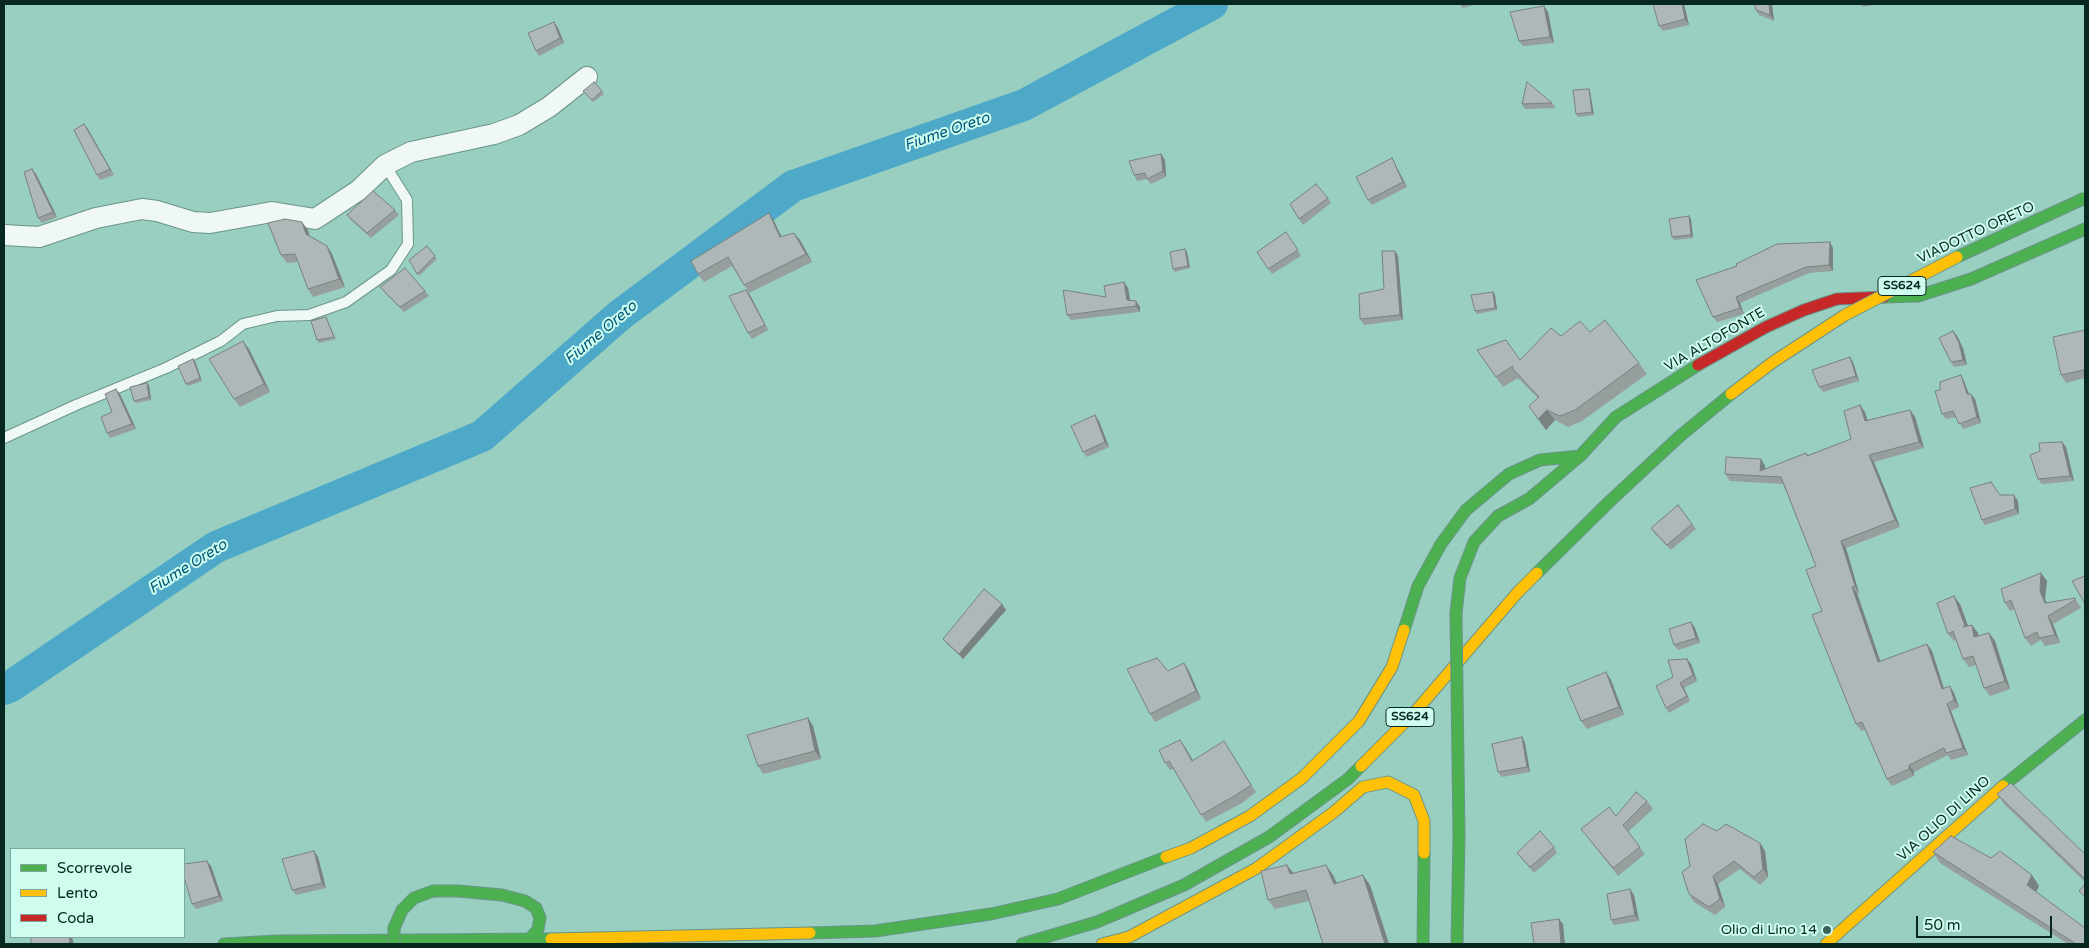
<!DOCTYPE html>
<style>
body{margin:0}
#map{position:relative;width:2089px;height:948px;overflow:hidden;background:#98cfc0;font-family:"Varela Round",sans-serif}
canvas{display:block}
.frame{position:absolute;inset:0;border:5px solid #072820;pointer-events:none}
.legend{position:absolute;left:10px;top:848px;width:175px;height:90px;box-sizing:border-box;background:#cefcee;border:1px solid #7ea79c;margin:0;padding:6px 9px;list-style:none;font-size:15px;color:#072820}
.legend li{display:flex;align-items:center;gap:10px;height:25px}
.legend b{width:25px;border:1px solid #7ea79c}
.scale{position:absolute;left:1916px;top:916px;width:136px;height:22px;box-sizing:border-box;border:2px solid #072820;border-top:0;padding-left:6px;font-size:15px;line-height:18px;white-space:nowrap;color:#072820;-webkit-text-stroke:4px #cefcee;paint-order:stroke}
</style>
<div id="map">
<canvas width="2089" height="948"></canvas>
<div class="frame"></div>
<ul class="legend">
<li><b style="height:6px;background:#4caf50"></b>Scorrevole</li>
<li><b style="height:6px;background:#ffc107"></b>Lento</li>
<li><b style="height:6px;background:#c62828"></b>Coda</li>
</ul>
<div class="scale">50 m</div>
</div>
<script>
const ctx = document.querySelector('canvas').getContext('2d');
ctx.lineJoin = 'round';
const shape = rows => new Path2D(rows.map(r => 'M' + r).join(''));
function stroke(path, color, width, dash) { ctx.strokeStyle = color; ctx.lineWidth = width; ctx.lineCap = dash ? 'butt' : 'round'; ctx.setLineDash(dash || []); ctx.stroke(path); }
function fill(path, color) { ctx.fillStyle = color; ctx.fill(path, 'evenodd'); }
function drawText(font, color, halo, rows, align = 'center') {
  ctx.font = font + ' "Varela Round",sans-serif'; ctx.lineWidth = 4; ctx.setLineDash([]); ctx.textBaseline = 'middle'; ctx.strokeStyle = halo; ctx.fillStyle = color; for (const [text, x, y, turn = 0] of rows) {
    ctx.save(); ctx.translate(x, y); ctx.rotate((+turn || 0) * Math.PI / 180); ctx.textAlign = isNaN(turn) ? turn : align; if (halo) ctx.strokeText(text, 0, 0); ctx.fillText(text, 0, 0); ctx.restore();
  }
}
stroke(shape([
 [4,689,11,686,216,547,482,436,620,315,793,186,1024,105,1212,4]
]), '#4ea9c8', 32);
const lane = shape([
 [4,438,76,405,166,368,221,341,243,324,277,316,309,315,346,302,391,270,408,244,407,200,385,165]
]);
const street = shape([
 [4,235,39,237,96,218,142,209,157,211,193,222,210,223,272,212,315,219,359,190,385,165,411,152,494,134,519,125,549,107,587,77]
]);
const fast = shape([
 [1884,297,1918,296,1971,279,2085,229],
 [1537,573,1609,502,1680,436,1731,394],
 [1456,613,1460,578,1474,542,1498,516,1529,499,1580,456,1616,417,1698,365],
 [1404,630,1418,586,1441,544,1466,510,1509,474,1540,460,1580,456],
 [2003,786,2085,720],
 [394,928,402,910,414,898,433,891,458,891,502,895,525,901,536,908,540,918,538,929,530,939],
 [810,933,875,931,991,914,1058,899,1166,857],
 [224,944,277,941,551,939],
 [1022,944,1097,922,1184,885,1269,837,1348,779,1361,766],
 [1423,944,1424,853],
 [1457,944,1459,836]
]);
const slow = shape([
 [1361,766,1415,712,1518,592,1537,573],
 [1166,857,1191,848,1250,816,1302,778,1359,721,1392,667,1404,630],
 [551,939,810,933],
 [1102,944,1129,937,1257,868,1334,812,1363,787,1388,782,1414,795,1424,821,1424,853],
 [1826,944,2003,786]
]);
const jam = shape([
 [1698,365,1766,327,1804,310,1837,299,1884,297]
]);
stroke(lane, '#6b9489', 12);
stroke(street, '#6b9489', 22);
stroke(fast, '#6b9489', 13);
stroke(slow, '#6b9489', 13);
stroke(jam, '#6b9489', 13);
stroke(lane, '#f0f8f6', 10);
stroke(street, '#f0f8f6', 20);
stroke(fast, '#4caf50', 11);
stroke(slow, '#ffc107', 11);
stroke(jam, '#c62828', 11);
const fastBridge = shape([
 [1957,257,2085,198],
 [1456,613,1459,836],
 [394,928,394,944]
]);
const slowBridge = shape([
 [1731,394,1773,362,1845,315,1957,257]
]);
stroke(fastBridge, '#6b9489', 13, []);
stroke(slowBridge, '#6b9489', 13, []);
stroke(fastBridge, '#4caf50', 11);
stroke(slowBridge, '#ffc107', 11);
fill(shape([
 [1460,4,1477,4,1463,8],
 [1684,4,1689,25,1663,31,1659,26],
 [1754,4,1772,4,1774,21,1759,15,1756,10],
 [1861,4,1879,4,1863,7],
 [1544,6,1548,12,1554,43,1523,46,1519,41],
 [558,28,564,43,539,56,536,51],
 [1589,89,1590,92,1594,115,1578,117,1576,114],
 [583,91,602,91,604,94,593,102],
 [1552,103,1556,108,1525,109,1522,104],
 [84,124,114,175,100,180,97,175],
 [1161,154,1165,160,1166,177,1151,184,1147,179,1137,181,1134,175],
 [1395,164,1407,187,1372,205,1368,200],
 [32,169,36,174,57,217,42,223,38,218],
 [1328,198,1331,203,1303,225,1299,219],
 [395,210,399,215,371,238,351,220,347,215],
 [1689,216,1691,219,1693,238,1674,240,1672,237],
 [774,221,781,236,800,240,812,262,749,293,732,266,704,282,698,274],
 [308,230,309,236,327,246,332,254,345,287,313,297,308,289,298,262,287,263,281,255],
 [1286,232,1301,256,1272,274,1257,252],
 [427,246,437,259,419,276,409,260],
 [1833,248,1833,271,1809,273,1740,303,1744,314,1717,322,1713,317,1696,280],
 [1395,251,1398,256,1403,320,1364,325,1360,319,1384,289],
 [1187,252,1190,268,1175,272,1173,269],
 [1124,282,1128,288,1130,300,1136,301,1140,307,1140,312,1071,320,1067,315,1106,297],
 [380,287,425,291,429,296,404,312,384,292],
 [746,290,750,295,768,330,752,339,748,333],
 [1493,292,1495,295,1497,310,1477,314,1475,311],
 [326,317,336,339,319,343,317,340],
 [2085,330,2085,378,2066,383,2061,375],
 [1953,331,1957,336,1963,348,1967,365,1954,367,1951,362],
 [1590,332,1639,363,1647,374,1582,421,1568,427,1555,420,1546,430,1529,406,1538,398,1518,378,1503,387,1477,350,1520,360,1561,336],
 [249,349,270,392,240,407,234,399],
 [195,361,202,381,188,386,186,384],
 [1853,362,1859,381,1823,392,1819,387],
 [1964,381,1969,394,1975,399,1981,423,1963,429,1956,417,1946,419,1942,414],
 [149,385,151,400,136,403,134,401],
 [120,394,136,429,110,438,107,433,112,412],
 [1860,405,1865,412,1867,420,1910,410,1915,417,1924,448,1874,462,1900,527,1846,548,1859,593,1857,593,1880,661,1927,644,1932,651,1944,688,1954,693,1959,707,1951,711,1968,755,1951,760,1948,755,1914,772,1914,776,1892,786,1887,779,1865,730,1861,731,1856,724,1822,611,1816,566,1783,484,1730,481,1725,474,1761,459,1765,466,1765,469,1806,453,1808,455,1851,439],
 [1099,421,1109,447,1087,457,1083,452],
 [2062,442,2066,447,2074,481,2042,484,2038,479,2040,451],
 [2000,495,2018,501,2019,514,1985,525,1982,520],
 [1678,505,1696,529,1671,550,1655,534,1651,528],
 [2041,573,2047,581,2045,599,2047,603,2075,598,2081,608,2053,624,2060,643,2045,646,2041,640,2031,646,2025,638,2015,609,2010,611,2005,603],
 [1002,604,1006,610,963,659,947,644,943,639],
 [1960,604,1968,626,1978,633,1978,636,1989,633,1995,641,2010,689,1990,696,1984,688,1976,665,1969,667,1963,659,1956,640,1954,641,1948,634],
 [1695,628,1700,643,1678,650,1674,645],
 [1687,659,1691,664,1697,681,1684,688,1690,701,1669,713,1666,708,1673,677],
 [1168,671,1189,671,1201,699,1155,722,1150,714],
 [1606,672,1611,680,1624,715,1587,729,1581,721],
 [808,718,813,726,821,759,763,774,758,766],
 [1522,737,1525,743,1530,772,1502,777,1498,772],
 [1224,741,1256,792,1242,803,1206,822,1173,769,1170,770,1165,763,1185,747,1193,761],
 [1997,794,2085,854,2085,882,2005,805],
 [1647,801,1653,809,1628,832,1645,854,1618,876,1581,829,1616,816],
 [1760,843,1765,851,1768,877,1760,885,1740,869,1718,884,1725,907,1715,915,1694,902,1689,894,1690,866],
 [1554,847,1557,853,1534,873,1521,858,1517,853],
 [314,851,318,857,326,888,296,895,292,890],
 [1933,852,2039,886,2036,892,2085,944,2068,944,1940,863],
 [211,866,223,901,196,909,192,904],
 [1293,873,1333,875,1337,883,1370,885,1389,944,1323,944,1309,901,1275,909,1268,900],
 [1634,895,1639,921,1614,925,1611,920]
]), '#969e9e');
fill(shape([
 [1682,4,1684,4,1689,25,1685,19],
 [1769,4,1772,4,1774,21,1770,15],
 [1544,6,1548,12,1554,43,1550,37],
 [554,22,558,28,564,43,560,38],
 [1589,89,1590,92,1594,115,1592,112],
 [84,124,88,129,114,175,110,169],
 [1161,154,1165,160,1166,177,1163,171],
 [1392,158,1395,164,1407,187,1403,182],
 [32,169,36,174,57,217,53,212],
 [769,213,774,221,785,244,780,237],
 [1689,216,1691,219,1693,238,1691,235],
 [302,222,308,230,311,242,306,234],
 [794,233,800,240,812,262,806,254],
 [1830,242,1833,248,1833,271,1829,265],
 [327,246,332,254,345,287,339,279],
 [1185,249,1187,252,1190,268,1188,266],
 [1395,251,1398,256,1403,320,1400,315],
 [1124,282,1128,288,1131,305,1127,300],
 [746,290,750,295,768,330,765,325],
 [1493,292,1495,295,1497,310,1495,308],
 [1736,297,1740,303,1744,314,1740,308],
 [1136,301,1140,307,1140,312,1136,306],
 [1953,331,1957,336,1963,348,1967,365,1963,360],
 [243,341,249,349,270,392,264,384],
 [1850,357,1853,362,1859,381,1856,376],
 [193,359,195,361,202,381,200,378],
 [1961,375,1964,381,1971,400,1967,394],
 [147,383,149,385,151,400,149,397],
 [116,389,120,394,136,429,132,424],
 [1971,394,1975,399,1981,423,1977,417],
 [1860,405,1865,412,1870,428,1865,421],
 [1547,410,1555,420,1546,430,1538,419],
 [1910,410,1915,417,1924,448,1919,442],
 [1095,415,1099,421,1109,447,1105,442],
 [2062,442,2066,447,2074,481,2070,476],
 [1869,455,1874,462,1900,527,1895,520],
 [1761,459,1765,466,1765,476,1760,471],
 [2014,495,2018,501,2019,514,2015,509],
 [1841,541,1846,548,1859,593,1855,586],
 [2041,573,2047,581,2045,599,2050,611,2045,603,2040,591],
 [1852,587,1857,593,1883,669,1878,662],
 [1954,596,1960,604,1971,634,1965,626],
 [1002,604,1006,610,963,659,959,654],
 [2048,616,2053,624,2060,643,2055,635],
 [1691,622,1695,628,1700,643,1696,638],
 [1972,625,1978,633,1980,645,1974,637],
 [1989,633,1995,641,2010,689,2005,681],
 [1927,644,1932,651,1946,696,1942,689],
 [1687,659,1691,664,1697,681,1693,675],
 [1184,663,1189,671,1201,699,1196,691],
 [1606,672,1611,680,1624,715,1619,707],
 [1680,683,1684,688,1690,701,1687,696],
 [1950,686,1954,693,1959,707,1954,700],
 [1947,704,1951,711,1968,755,1963,748],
 [808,718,813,726,821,759,815,751],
 [1522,737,1525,743,1530,772,1527,767],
 [1180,740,1185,747,1198,769,1192,761],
 [1909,765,1914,772,1914,776,1909,769],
 [1760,843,1765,851,1768,877,1763,869],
 [314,851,318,857,326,888,322,883],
 [207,861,211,866,223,901,219,896],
 [1287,865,1294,874,1290,874],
 [1326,865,1333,875,1341,893,1334,884],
 [1363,875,1370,885,1389,944,1385,944],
 [2032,875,2039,886,2034,895,2027,885],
 [1713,876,1718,884,1725,907,1720,899],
 [1630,889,1634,895,1639,921,1635,915],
 [1559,919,1563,924,1565,944,1561,944],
 [69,937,72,937,74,944,72,944,70,943]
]), '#7a8181');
const building = shape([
 [1653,4,1682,4,1685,19,1659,26,1653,4],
 [1754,4,1769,4,1770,15,1756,10,1754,4],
 [1544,6,1550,37,1519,41,1510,12,1544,6],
 [554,22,560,38,536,51,528,33,554,22],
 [594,82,602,91,592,100,583,91,594,82],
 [1527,82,1552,103,1522,104,1527,82],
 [1589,89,1592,112,1576,114,1573,90,1589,89],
 [84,124,110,169,97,175,74,130,84,124],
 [1161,154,1163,171,1147,179,1145,173,1134,175,1129,161,1161,154],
 [1392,158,1403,182,1368,200,1356,177,1392,158],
 [32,169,53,212,38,218,24,172,32,169],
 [1316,184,1328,198,1299,219,1290,204,1316,184],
 [373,191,395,210,367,233,347,215,373,191],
 [769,213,780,237,794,233,806,254,744,285,728,257,698,274,691,261,769,213],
 [1689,216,1691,235,1672,237,1669,219,1689,216],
 [285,219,302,222,306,234,327,246,339,279,308,289,295,254,281,255,268,223,285,219],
 [1286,232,1298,250,1268,269,1257,252,1286,232],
 [1830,242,1829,265,1806,267,1736,297,1740,308,1713,317,1696,280,1737,266,1736,264,1777,244,1830,242],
 [427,246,435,256,417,274,409,260,427,246],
 [1185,249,1188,266,1173,269,1170,252,1185,249],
 [1382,251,1395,251,1400,315,1360,319,1359,294,1384,289,1382,251],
 [405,268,425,291,400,307,380,287,405,268],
 [1124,282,1127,300,1136,301,1136,306,1067,315,1063,290,1106,297,1104,286,1124,282],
 [746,290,765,325,748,333,729,296,746,290],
 [1493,292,1495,308,1475,311,1471,295,1493,292],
 [326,317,334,337,317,340,311,321,326,317],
 [1605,320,1639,363,1575,410,1560,416,1547,410,1538,419,1529,406,1539,397,1512,368,1513,366,1496,377,1477,350,1506,340,1520,360,1551,328,1561,336,1580,321,1590,332,1605,320],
 [2085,330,2085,378,2083,370,2061,375,2053,337,2085,330],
 [1953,331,1959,343,1963,360,1951,362,1939,338,1953,331],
 [243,341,264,384,234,399,209,359,243,341],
 [1850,357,1856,376,1819,387,1812,370,1850,357],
 [193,359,200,378,186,384,178,366,193,359],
 [1961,375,1967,394,1971,394,1977,417,1959,424,1953,411,1942,414,1935,391,1940,390,1940,382,1961,375],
 [147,383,149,397,134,401,130,387,147,383],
 [116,389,132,424,107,433,101,417,112,412,105,394,116,389],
 [1860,405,1865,421,1910,410,1919,442,1869,455,1895,520,1841,541,1855,586,1852,587,1878,662,1927,644,1942,689,1950,686,1954,700,1947,704,1963,748,1946,753,1944,748,1909,765,1909,769,1887,779,1862,722,1856,724,1812,615,1822,611,1806,570,1816,566,1781,477,1725,474,1726,457,1761,459,1760,471,1806,453,1807,456,1851,439,1844,411,1860,405],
 [1095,415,1105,442,1083,452,1071,426,1095,415],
 [2062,442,2070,476,2038,479,2030,455,2040,451,2039,443,2062,442],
 [1991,482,2000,495,2014,495,2015,509,1982,520,1970,488,1991,482],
 [1678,505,1692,524,1667,545,1651,528,1678,505],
 [2041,573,2040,591,2045,603,2075,598,2075,600,2048,616,2055,635,2039,638,2037,632,2025,638,2011,600,2005,603,2001,589,2041,573],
 [2085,576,2085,604,2072,581,2085,576],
 [984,589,1002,604,959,654,943,639,984,589],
 [1954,596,1965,626,1963,627,1972,625,1974,637,1989,633,2005,681,1984,688,1973,656,1963,659,1953,631,1948,634,1937,603,1954,596],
 [1691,622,1696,638,1674,645,1669,629,1691,622],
 [1157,658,1168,671,1184,663,1196,691,1150,714,1127,669,1157,658],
 [1687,659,1693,675,1680,683,1687,696,1666,708,1656,686,1673,677,1668,660,1687,659],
 [1606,672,1619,707,1581,721,1567,688,1606,672],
 [808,718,815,751,758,766,747,735,808,718],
 [1522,737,1527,767,1498,772,1492,744,1522,737],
 [1180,740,1192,761,1224,741,1251,785,1236,795,1201,815,1169,761,1165,763,1159,750,1180,740],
 [2011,783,2085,854,2085,879,1997,794,2011,783],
 [1636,792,1647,801,1623,825,1640,847,1613,868,1581,829,1609,807,1616,816,1636,792],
 [1703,824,1717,831,1726,824,1760,843,1763,869,1754,877,1734,861,1713,876,1720,899,1709,907,1689,894,1682,872,1690,866,1685,839,1703,824],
 [1540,831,1554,847,1530,867,1517,853,1540,831],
 [1951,836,1991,858,2000,851,2032,875,2027,885,2085,928,2085,944,2076,944,1933,852,1951,836],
 [314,851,322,883,292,890,282,859,314,851],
 [207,861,219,896,192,904,184,877,184,864,207,861],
 [1287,865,1290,874,1326,865,1334,884,1363,875,1385,944,1323,944,1306,890,1268,900,1261,871,1287,865],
 [2085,884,2085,897,2079,891,2085,884],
 [1630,889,1635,915,1611,920,1607,894,1630,889],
 [1559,919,1561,944,1534,944,1531,923,1559,919],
 [31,937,69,937,70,943,62,944,31,944,31,937]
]);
fill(building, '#afb8b8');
stroke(building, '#7a8181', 1);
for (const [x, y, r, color] of [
 [1827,930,5,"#3a6258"]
]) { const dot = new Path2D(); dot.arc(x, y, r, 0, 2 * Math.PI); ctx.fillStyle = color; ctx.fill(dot); stroke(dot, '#cefcee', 2); }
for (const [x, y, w] of [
 [1902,286,48],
 [1410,717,48]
]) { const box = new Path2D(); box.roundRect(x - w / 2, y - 9.5, w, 19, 4); ctx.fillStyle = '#cefcee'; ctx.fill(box); stroke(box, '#072820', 1); }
drawText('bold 12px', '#072820', null, [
 ["SS624",1902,286],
 ["SS624",1410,717]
]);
drawText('14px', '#072820', '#cefcee', [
 ["VIADOTTO ORETO",1976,233,-25],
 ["VIA ALTOFONTE",1715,340,-30],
 ["VIA OLIO DI LINO",1944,819,-42]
]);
drawText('14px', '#072820', '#cefcee', [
 ["Olio di Lino 14",1817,930]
], 'right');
drawText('italic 15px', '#02587a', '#cefcee', [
 ["Fiume Oreto",947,132,-19],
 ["Fiume Oreto",601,333,-40],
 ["Fiume Oreto",188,567,-32]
]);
</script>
